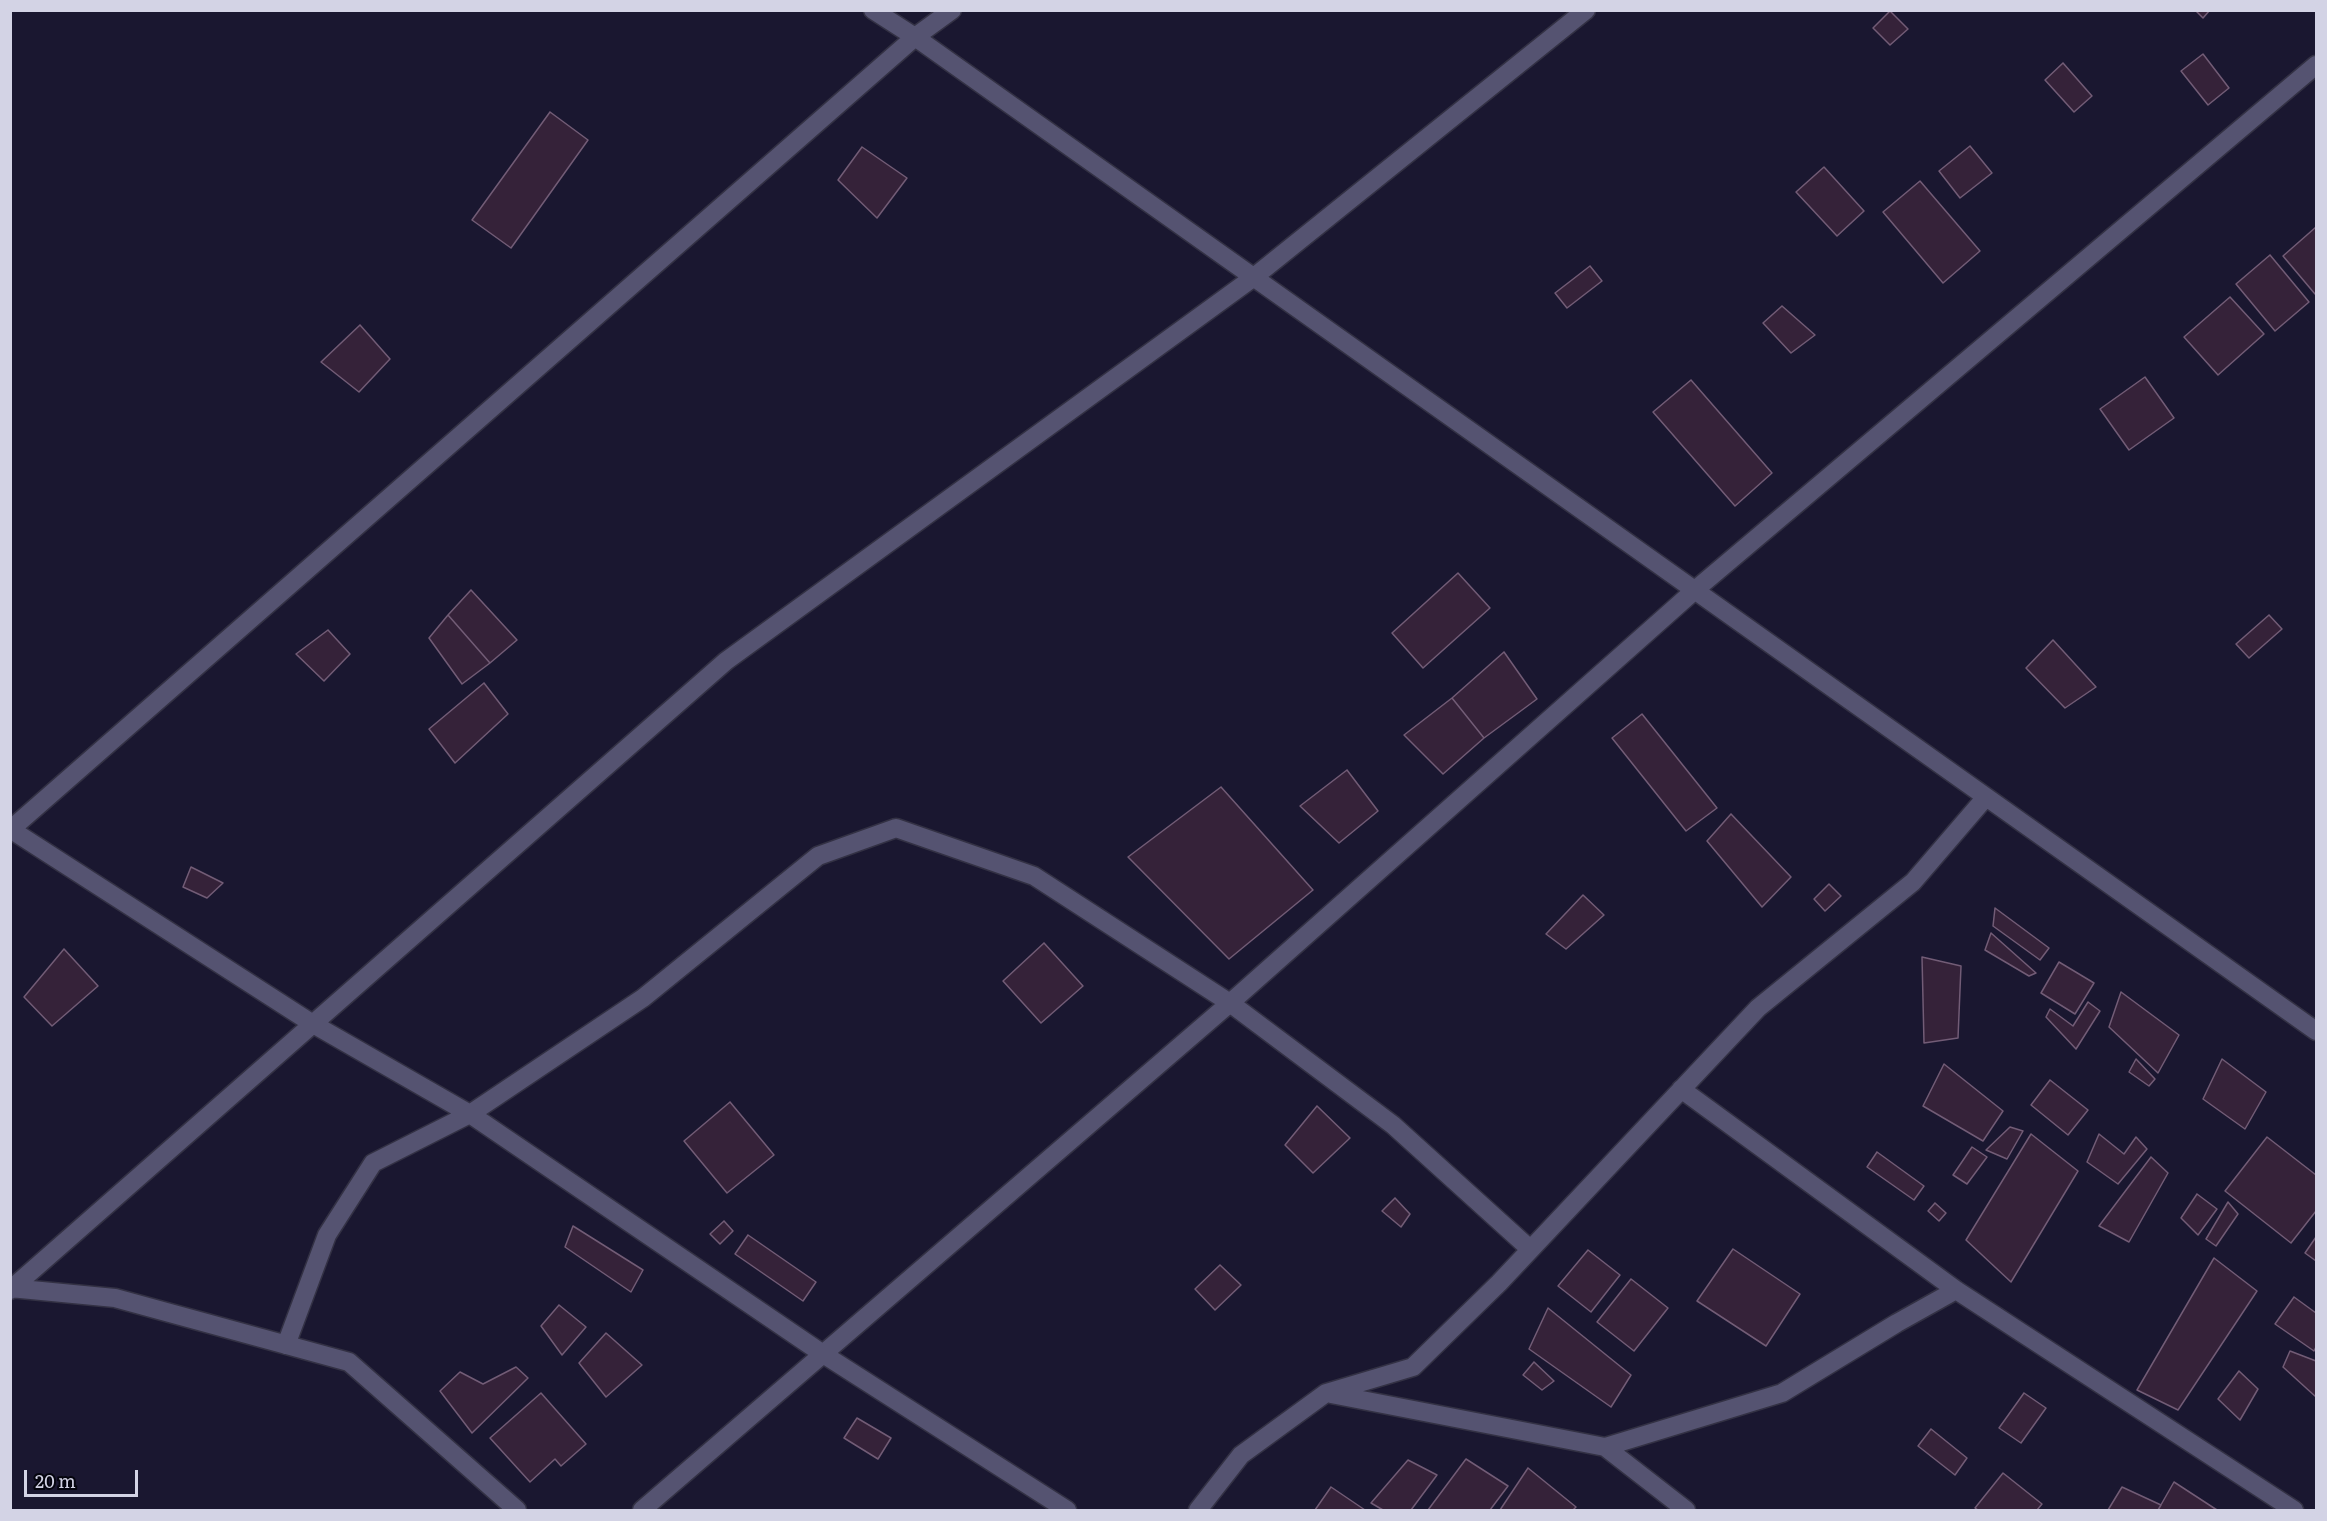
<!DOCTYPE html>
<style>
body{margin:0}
#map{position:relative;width:2327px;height:1521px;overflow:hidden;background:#1a1730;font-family:Literata,serif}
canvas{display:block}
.frame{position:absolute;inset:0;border:12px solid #d3d3e5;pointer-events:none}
.scale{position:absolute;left:24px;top:1470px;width:114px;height:27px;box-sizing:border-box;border:3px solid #d3d3e5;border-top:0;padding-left:8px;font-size:18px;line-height:21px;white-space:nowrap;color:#d3d3e5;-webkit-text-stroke:4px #05050e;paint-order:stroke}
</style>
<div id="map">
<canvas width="2327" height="1521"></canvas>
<div class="frame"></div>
<div class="scale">20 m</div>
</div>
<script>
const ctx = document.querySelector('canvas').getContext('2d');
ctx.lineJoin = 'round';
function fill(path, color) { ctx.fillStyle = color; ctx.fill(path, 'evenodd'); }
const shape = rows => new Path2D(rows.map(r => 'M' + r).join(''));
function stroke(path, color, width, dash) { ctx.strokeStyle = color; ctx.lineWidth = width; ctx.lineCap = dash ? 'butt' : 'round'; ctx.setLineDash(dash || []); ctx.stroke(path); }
const building = shape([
 [2195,10,2210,10,2203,18,2195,10],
 [1890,11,1908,29,1890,45,1873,28,1890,11],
 [2203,54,2229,88,2208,105,2181,71,2203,54],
 [2063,63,2092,96,2074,112,2045,80,2063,63],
 [550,112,588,140,511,248,472,220,550,112],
 [1970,146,1992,173,1960,198,1939,171,1970,146],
 [862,147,907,178,877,218,838,180,862,147],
 [1824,167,1864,211,1837,236,1796,192,1824,167],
 [1920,181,1980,251,1943,283,1883,212,1920,181],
 [2316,227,2316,293,2315,294,2283,256,2316,227],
 [2270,255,2309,302,2275,331,2236,284,2270,255],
 [1590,266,1602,281,1567,308,1555,293,1590,266],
 [2230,297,2264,334,2218,375,2184,337,2230,297],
 [1782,306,1815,335,1791,353,1763,323,1782,306],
 [360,325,390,359,359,392,321,362,360,325],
 [2145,377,2174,418,2129,450,2100,409,2145,377],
 [1691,380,1772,473,1735,506,1653,412,1691,380],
 [1458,573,1490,608,1423,668,1392,633,1458,573],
 [471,590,517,640,490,663,448,615,471,590],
 [448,615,490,663,462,684,429,638,448,615],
 [2269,615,2282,629,2249,658,2236,644,2269,615],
 [328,630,350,654,324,681,296,654,328,630],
 [2053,640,2096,687,2065,708,2026,668,2053,640],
 [1504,652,1537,699,1484,738,1452,698,1504,652],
 [484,683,508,714,455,763,429,729,484,683],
 [1452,698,1484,738,1443,774,1404,735,1452,698],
 [1642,714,1717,808,1686,831,1612,738,1642,714],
 [1347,770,1378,811,1339,843,1300,806,1347,770],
 [1221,787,1313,890,1229,959,1128,857,1221,787],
 [1731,814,1791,877,1762,907,1707,841,1731,814],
 [191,867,223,883,207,898,183,887,191,867],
 [1829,884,1841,896,1825,911,1814,899,1829,884],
 [1583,895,1604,915,1566,949,1546,934,1583,895],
 [1995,908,2049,948,2040,960,1993,926,1995,908],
 [1991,933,2036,973,2029,976,1985,950,1991,933],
 [1044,943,1083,986,1041,1023,1003,981,1044,943],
 [64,949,98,986,52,1026,24,997,64,949],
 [1922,957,1961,966,1958,1038,1924,1043,1922,957],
 [2059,962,2094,983,2075,1014,2041,993,2059,962],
 [2121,992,2179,1035,2158,1073,2109,1027,2121,992],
 [2088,1002,2100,1011,2076,1049,2046,1017,2050,1009,2073,1026,2088,1002],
 [2136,1059,2155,1079,2149,1086,2129,1072,2136,1059],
 [2222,1059,2266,1092,2245,1129,2203,1099,2222,1059],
 [1944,1064,2003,1111,1983,1141,1923,1106,1944,1064],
 [2050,1080,2088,1110,2068,1135,2031,1105,2050,1080],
 [730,1102,774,1155,727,1193,684,1141,730,1102],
 [1317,1106,1350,1138,1313,1173,1285,1145,1317,1106],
 [2010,1127,2023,1131,2007,1159,1986,1150,2010,1127],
 [2031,1134,2078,1171,2011,1282,1966,1240,2031,1134],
 [2099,1134,2124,1154,2136,1137,2147,1149,2118,1184,2087,1162,2099,1134],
 [2267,1137,2316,1175,2316,1211,2291,1243,2225,1191,2267,1137],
 [1972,1147,1987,1157,1967,1184,1953,1175,1972,1147],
 [1877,1152,1924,1186,1914,1200,1867,1167,1877,1152],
 [2151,1157,2168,1173,2129,1242,2099,1226,2151,1157],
 [2197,1194,2217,1209,2198,1235,2181,1218,2197,1194],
 [1395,1198,1410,1214,1401,1227,1382,1211,1395,1198],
 [2228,1202,2238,1214,2216,1246,2206,1239,2228,1202],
 [1935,1203,1946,1213,1939,1221,1928,1211,1935,1203],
 [724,1221,733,1231,720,1244,710,1234,724,1221],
 [573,1226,643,1270,631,1292,565,1247,573,1226],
 [748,1235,816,1282,803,1301,735,1254,748,1235],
 [2316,1237,2316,1261,2305,1253,2316,1237],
 [1733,1249,1800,1294,1766,1346,1697,1301,1733,1249],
 [1588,1250,1620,1275,1591,1312,1558,1286,1588,1250],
 [2214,1258,2257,1291,2178,1410,2137,1390,2214,1258],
 [1220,1265,1241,1285,1215,1310,1195,1289,1220,1265],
 [1631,1279,1668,1308,1634,1351,1597,1322,1631,1279],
 [2294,1297,2316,1313,2316,1347,2314,1351,2275,1324,2294,1297],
 [559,1305,586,1327,562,1355,541,1326,559,1305],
 [1548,1308,1631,1375,1611,1407,1529,1349,1548,1308],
 [606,1333,642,1365,606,1397,579,1363,606,1333],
 [2290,1351,2316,1361,2316,1397,2283,1367,2290,1351],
 [1534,1362,1554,1381,1542,1390,1523,1375,1534,1362],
 [516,1367,528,1378,472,1433,440,1391,460,1372,483,1384,516,1367],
 [2239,1371,2258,1389,2240,1420,2218,1399,2239,1371],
 [541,1393,586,1444,561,1466,555,1459,530,1482,490,1438,541,1393],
 [2024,1393,2046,1408,2021,1443,1999,1428,2024,1393],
 [857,1418,891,1438,878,1459,844,1438,857,1418],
 [1931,1429,1967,1458,1955,1475,1918,1446,1931,1429],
 [1466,1459,1508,1486,1490,1510,1428,1510,1466,1459],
 [1408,1460,1437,1475,1411,1510,1383,1510,1371,1503,1408,1460],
 [1528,1468,1576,1507,1573,1510,1500,1510,1528,1468],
 [2003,1473,2042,1504,2037,1510,1978,1510,1975,1508,2003,1473],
 [2174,1482,2217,1510,2158,1510,2174,1482],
 [1331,1487,1365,1510,1315,1510,1331,1487],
 [2122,1487,2161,1505,2158,1510,2108,1510,2122,1487]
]);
fill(building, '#352239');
stroke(building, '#725c76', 1.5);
const minor = shape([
 [873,10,915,37,2316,1031],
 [10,829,313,1024,470,1114,823,1354,1067,1510],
 [10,830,915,37,952,10],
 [1681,1089,1956,1290,2294,1510],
 [10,1288,115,1298,349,1362,517,1510],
 [10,1290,726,661,1254,277,1586,10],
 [286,1345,327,1235,373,1163,470,1114,643,998,818,856,896,828,1034,876,1230,1003,1393,1125,1530,1249],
 [1331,1394,1605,1447,1782,1393,1897,1323,1956,1290],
 [1605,1447,1686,1510],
 [642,1510,1230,1003,1695,590,2316,65],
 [1198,1510,1241,1455,1326,1393,1413,1367,1499,1283,1758,1008,1913,882,1986,797]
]);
stroke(minor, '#333144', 21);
stroke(minor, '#555371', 18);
</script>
